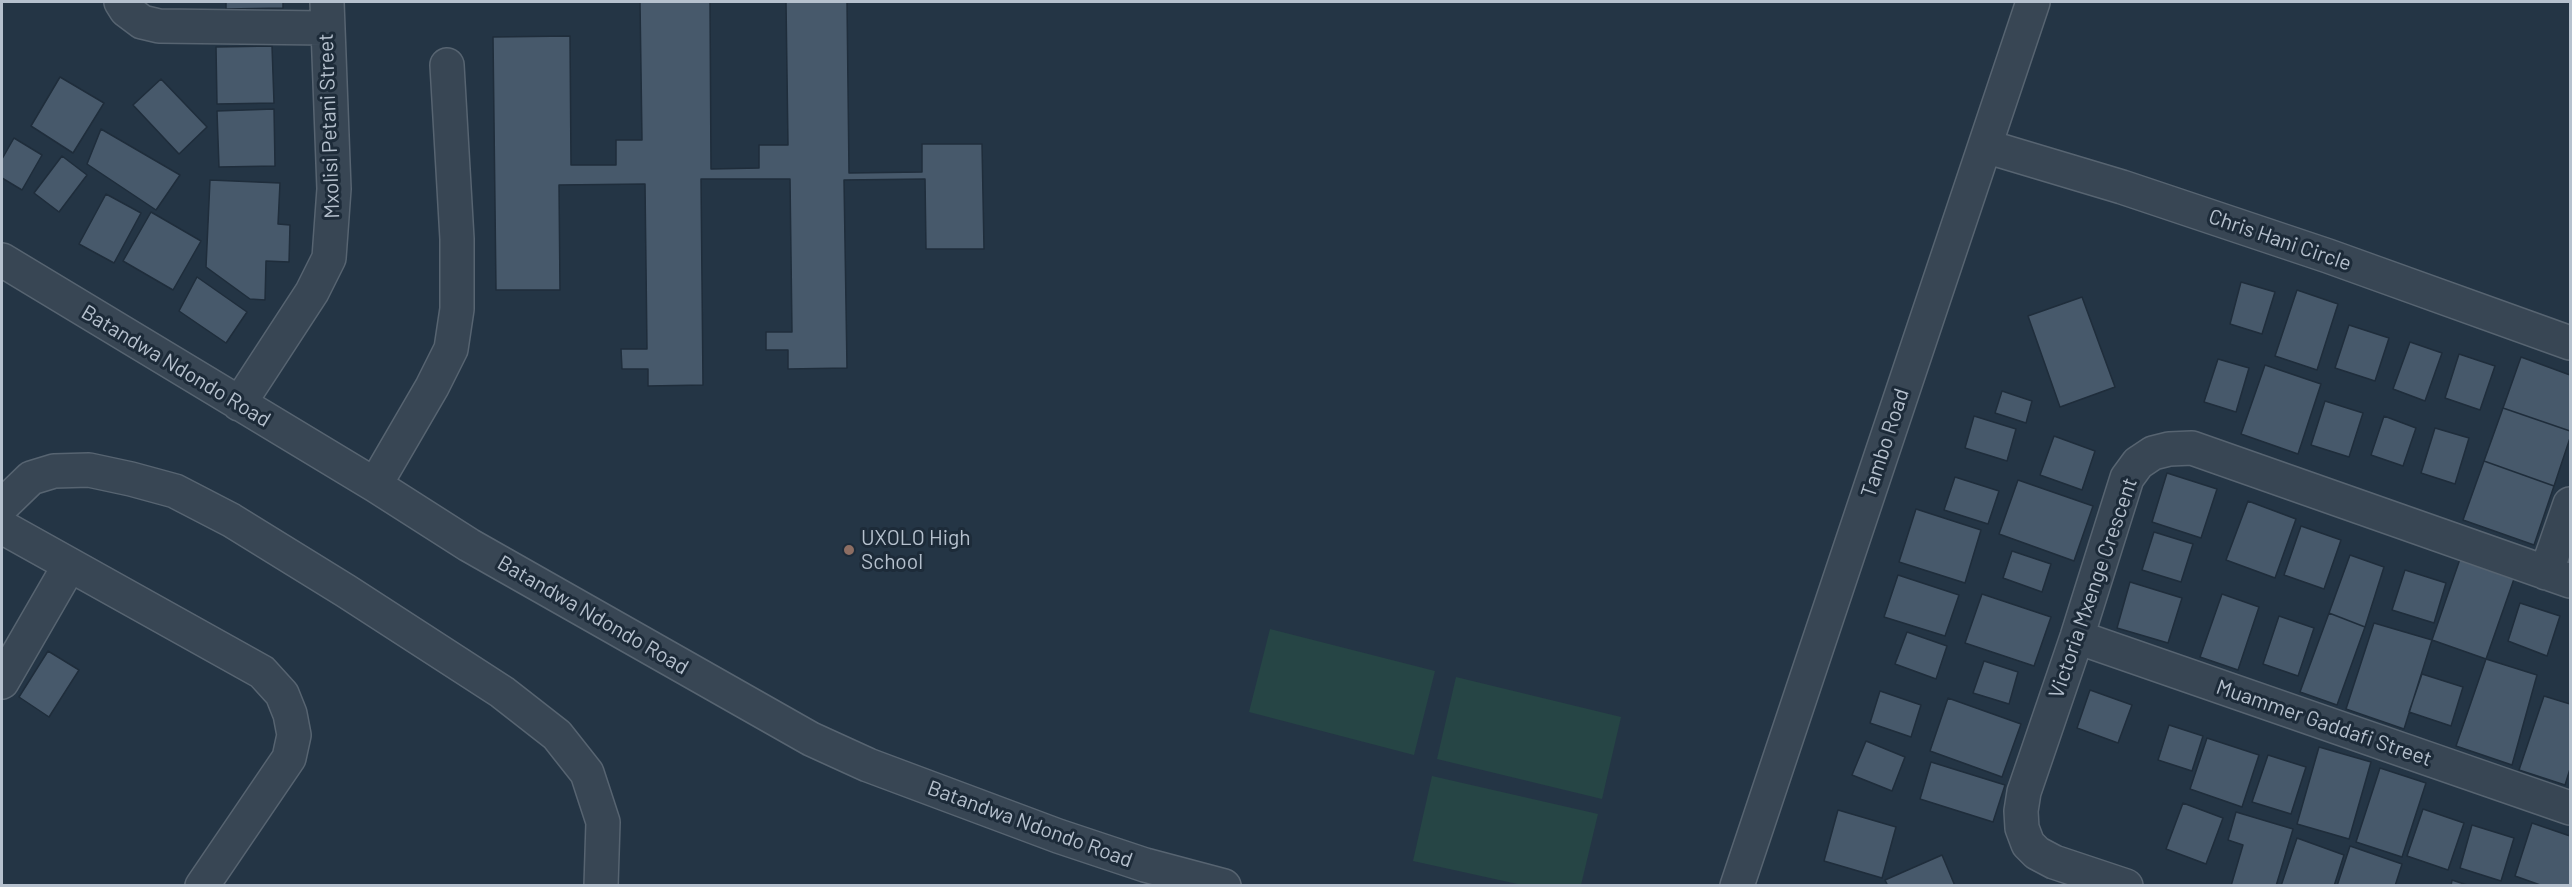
<!DOCTYPE html>
<style>
body{margin:0}
#map{position:relative;width:2572px;height:887px;overflow:hidden;background:#243545;font-family:Barlow,sans-serif}
canvas{display:block}
.frame{position:absolute;inset:0;border:3px solid #b6c1ce;pointer-events:none}
</style>
<div id="map">
<canvas width="2572" height="887"></canvas>
<div class="frame"></div>
</div>
<script>
const ctx = document.querySelector('canvas').getContext('2d');
ctx.lineJoin = 'round';
function fill(path, color) { ctx.fillStyle = color; ctx.fill(path, 'evenodd'); }
const shape = rows => new Path2D(rows.map(r => 'M' + r).join(''));
function stroke(path, color, width, dash) { ctx.strokeStyle = color; ctx.lineWidth = width; ctx.lineCap = dash ? 'butt' : 'round'; ctx.setLineDash(dash || []); ctx.stroke(path); }
function drawText(font, color, halo, rows, align = 'center') {
  ctx.font = font + ' Barlow,sans-serif'; ctx.lineWidth = 6; ctx.setLineDash([]); ctx.textBaseline = 'middle'; ctx.strokeStyle = halo; ctx.fillStyle = color; for (const [text, x, y, turn = 0] of rows) {
    ctx.save(); ctx.translate(x, y); ctx.rotate((+turn || 0) * Math.PI / 180); ctx.textAlign = isNaN(turn) ? turn : align; if (halo) ctx.strokeText(text, 0, 0); ctx.fillText(text, 0, 0); ctx.restore();
  }
}
fill(shape([
 [1270,629,1435,671,1414,755,1249,712],
 [1456,677,1621,717,1602,799,1437,759],
 [1432,776,1598,814,1581,885,1522,885,1413,861]
]), '#264545');
const building = shape([
 [226,2,283,2,283,8,226,9,226,2],
 [640,2,710,2,711,169,759,168,759,145,788,145,786,2,847,2,849,173,922,172,922,144,982,144,984,249,926,249,925,179,844,180,847,368,788,369,788,350,766,350,766,332,792,332,790,179,701,179,703,385,648,386,648,369,622,369,621,349,647,349,645,184,559,185,560,290,496,290,493,37,570,36,571,165,616,165,616,140,642,140,640,2],
 [272,46,274,103,217,104,216,47,272,46],
 [60,77,104,103,73,153,31,126,60,77],
 [161,79,207,127,179,154,133,105,161,79],
 [274,109,275,166,219,167,217,111,274,109],
 [101,129,180,175,156,210,87,164,101,129],
 [14,138,42,155,22,190,2,178,2,159,14,138],
 [62,156,87,175,59,212,34,193,62,156],
 [210,180,280,183,278,224,290,225,289,262,266,261,265,300,250,299,206,267,210,180],
 [106,194,141,213,114,263,79,244,106,194],
 [151,212,201,241,173,290,123,261,151,212],
 [197,277,247,312,226,343,179,311,197,277],
 [2241,282,2275,292,2262,334,2230,324,2241,282],
 [2297,290,2338,304,2317,370,2275,356,2297,290],
 [2082,297,2115,387,2060,407,2028,316,2082,297],
 [2349,325,2389,338,2375,381,2335,368,2349,325],
 [2410,342,2442,353,2425,401,2393,389,2410,342],
 [2459,354,2495,366,2480,410,2445,398,2459,354],
 [2521,357,2570,375,2570,431,2503,408,2521,357],
 [2218,359,2249,368,2236,412,2204,402,2218,359],
 [2265,365,2321,384,2298,454,2241,434,2265,365],
 [2002,391,2032,401,2026,423,1995,413,2002,391],
 [2325,401,2363,413,2349,457,2311,445,2325,401],
 [2503,408,2570,431,2570,438,2554,486,2484,461,2503,408],
 [1974,416,2016,429,2007,461,1965,448,1974,416],
 [2384,416,2416,428,2403,466,2371,455,2384,416],
 [2435,428,2469,438,2455,484,2421,473,2435,428],
 [2054,436,2095,451,2082,490,2040,475,2054,436],
 [2484,461,2554,486,2534,545,2463,520,2484,461],
 [2167,473,2217,489,2201,538,2152,522,2167,473],
 [1955,477,1999,491,1988,524,1944,510,1955,477],
 [2018,480,2093,506,2074,561,1999,534,2018,480],
 [2248,501,2296,519,2275,578,2226,560,2248,501],
 [1916,509,1981,530,1965,583,1899,562,1916,509],
 [2301,526,2341,540,2324,589,2284,575,2301,526],
 [2154,532,2193,544,2181,582,2142,570,2154,532],
 [2012,551,2051,564,2042,592,2003,578,2012,551],
 [2350,555,2384,567,2365,627,2329,613,2350,555],
 [2460,559,2514,579,2486,659,2432,640,2460,559],
 [2405,570,2446,583,2434,623,2392,610,2405,570],
 [1898,575,1959,595,1945,636,1884,617,1898,575],
 [2130,582,2182,598,2168,643,2117,628,2130,582],
 [1982,594,2051,617,2034,666,1965,643,1982,594],
 [2222,594,2259,607,2238,670,2200,657,2222,594],
 [2520,603,2560,616,2547,656,2508,641,2520,603],
 [2329,613,2365,627,2337,705,2300,692,2329,613],
 [2279,616,2314,628,2298,676,2263,664,2279,616],
 [2374,623,2432,640,2404,729,2346,709,2374,623],
 [1907,632,1947,646,1936,679,1895,664,1907,632],
 [48,651,79,670,49,717,19,697,48,651],
 [2486,659,2537,675,2512,765,2456,746,2486,659],
 [1984,661,2018,672,2009,704,1973,693,1984,661],
 [2422,674,2463,687,2451,726,2409,712,2422,674],
 [2090,690,2132,705,2118,743,2077,728,2090,690],
 [1880,691,1921,705,1911,737,1870,723,1880,691],
 [2544,696,2570,704,2570,769,2565,785,2519,770,2544,696],
 [1948,698,2021,724,2002,777,1930,751,1948,698],
 [2169,725,2203,736,2192,771,2158,760,2169,725],
 [2207,738,2259,755,2242,807,2190,789,2207,738],
 [1866,741,1905,757,1892,791,1852,775,1866,741],
 [2319,747,2371,762,2349,839,2297,824,2319,747],
 [2268,755,2306,767,2291,814,2252,802,2268,755],
 [1931,762,2005,785,1993,822,1920,799,1931,762],
 [2380,768,2426,783,2402,857,2356,842,2380,768],
 [2183,803,2223,818,2206,864,2166,849,2183,803],
 [2423,809,2464,823,2448,870,2407,856,2423,809],
 [1838,810,1896,827,1882,878,1824,861,1838,810],
 [2236,812,2293,829,2276,886,2231,886,2243,845,2228,840,2236,812],
 [2532,823,2570,836,2570,886,2543,886,2515,876,2532,823],
 [2472,825,2514,838,2501,881,2460,868,2472,825],
 [2297,838,2344,855,2334,886,2281,886,2297,838],
 [2350,846,2402,864,2395,886,2337,886,2350,846],
 [1942,855,1955,886,1888,886,1885,880,1942,855],
 [2452,880,2470,886,2451,886,2452,880]
]);
fill(building, '#47596b');
stroke(building, '#1f2d3b', 1.5);
const minor = shape([
 [121,2,126,10,142,22,159,26,326,28],
 [1985,146,2122,187,2328,256,2570,343],
 [2,260,375,485,469,545,811,739,868,765,1058,836,1145,865,1224,886],
 [239,404,312,292,329,258,334,189,327,2],
 [375,485,432,387,451,349,457,309,457,239,447,65],
 [2,506,31,478,54,471,89,470,131,479,175,491,231,520,346,591,502,692,557,735,587,773,603,822,601,886],
 [2,527,262,672,282,694,290,714,294,735,289,758,202,886],
 [2546,573,2570,504],
 [2077,637,2570,808],
 [2,682,69,566],
 [1737,886,2033,2],
 [2126,886,2054,862,2037,853,2028,844,2022,828,2021,811,2024,792,2077,637,2127,478,2138,463,2153,453,2169,449,2192,448,2570,581]
]);
stroke(minor, '#576471', 36);
stroke(minor, '#384654', 33);
for (const [x, y, r, color] of [
 [849,550,6,"#8d6e63"]
]) { const dot = new Path2D(); dot.arc(x, y, r, 0, 2 * Math.PI); ctx.fillStyle = color; ctx.fill(dot); stroke(dot, '#1d2b39', 2); }
drawText('21px', '#b6c1ce', '#1d2b39', [
 ["Mxolisi Petani Street",329,126,-92],
 ["Chris Hani Circle",2280,240,19],
 ["Batandwa Ndondo Road",176,366,31],
 ["Tambo Road",1885,443,-72],
 ["Victoria Mxenge Crescent",2093,588,-71],
 ["Batandwa Ndondo Road",593,615,30],
 ["Muammer Gaddafi Street",2324,723,19],
 ["Batandwa Ndondo Road",1030,824,20]
]);
drawText('21px', '#b6c1ce', '#1d2b39', [
 ["UXOLO High",861,538],
 ["School",861,562]
], 'left');
</script>
